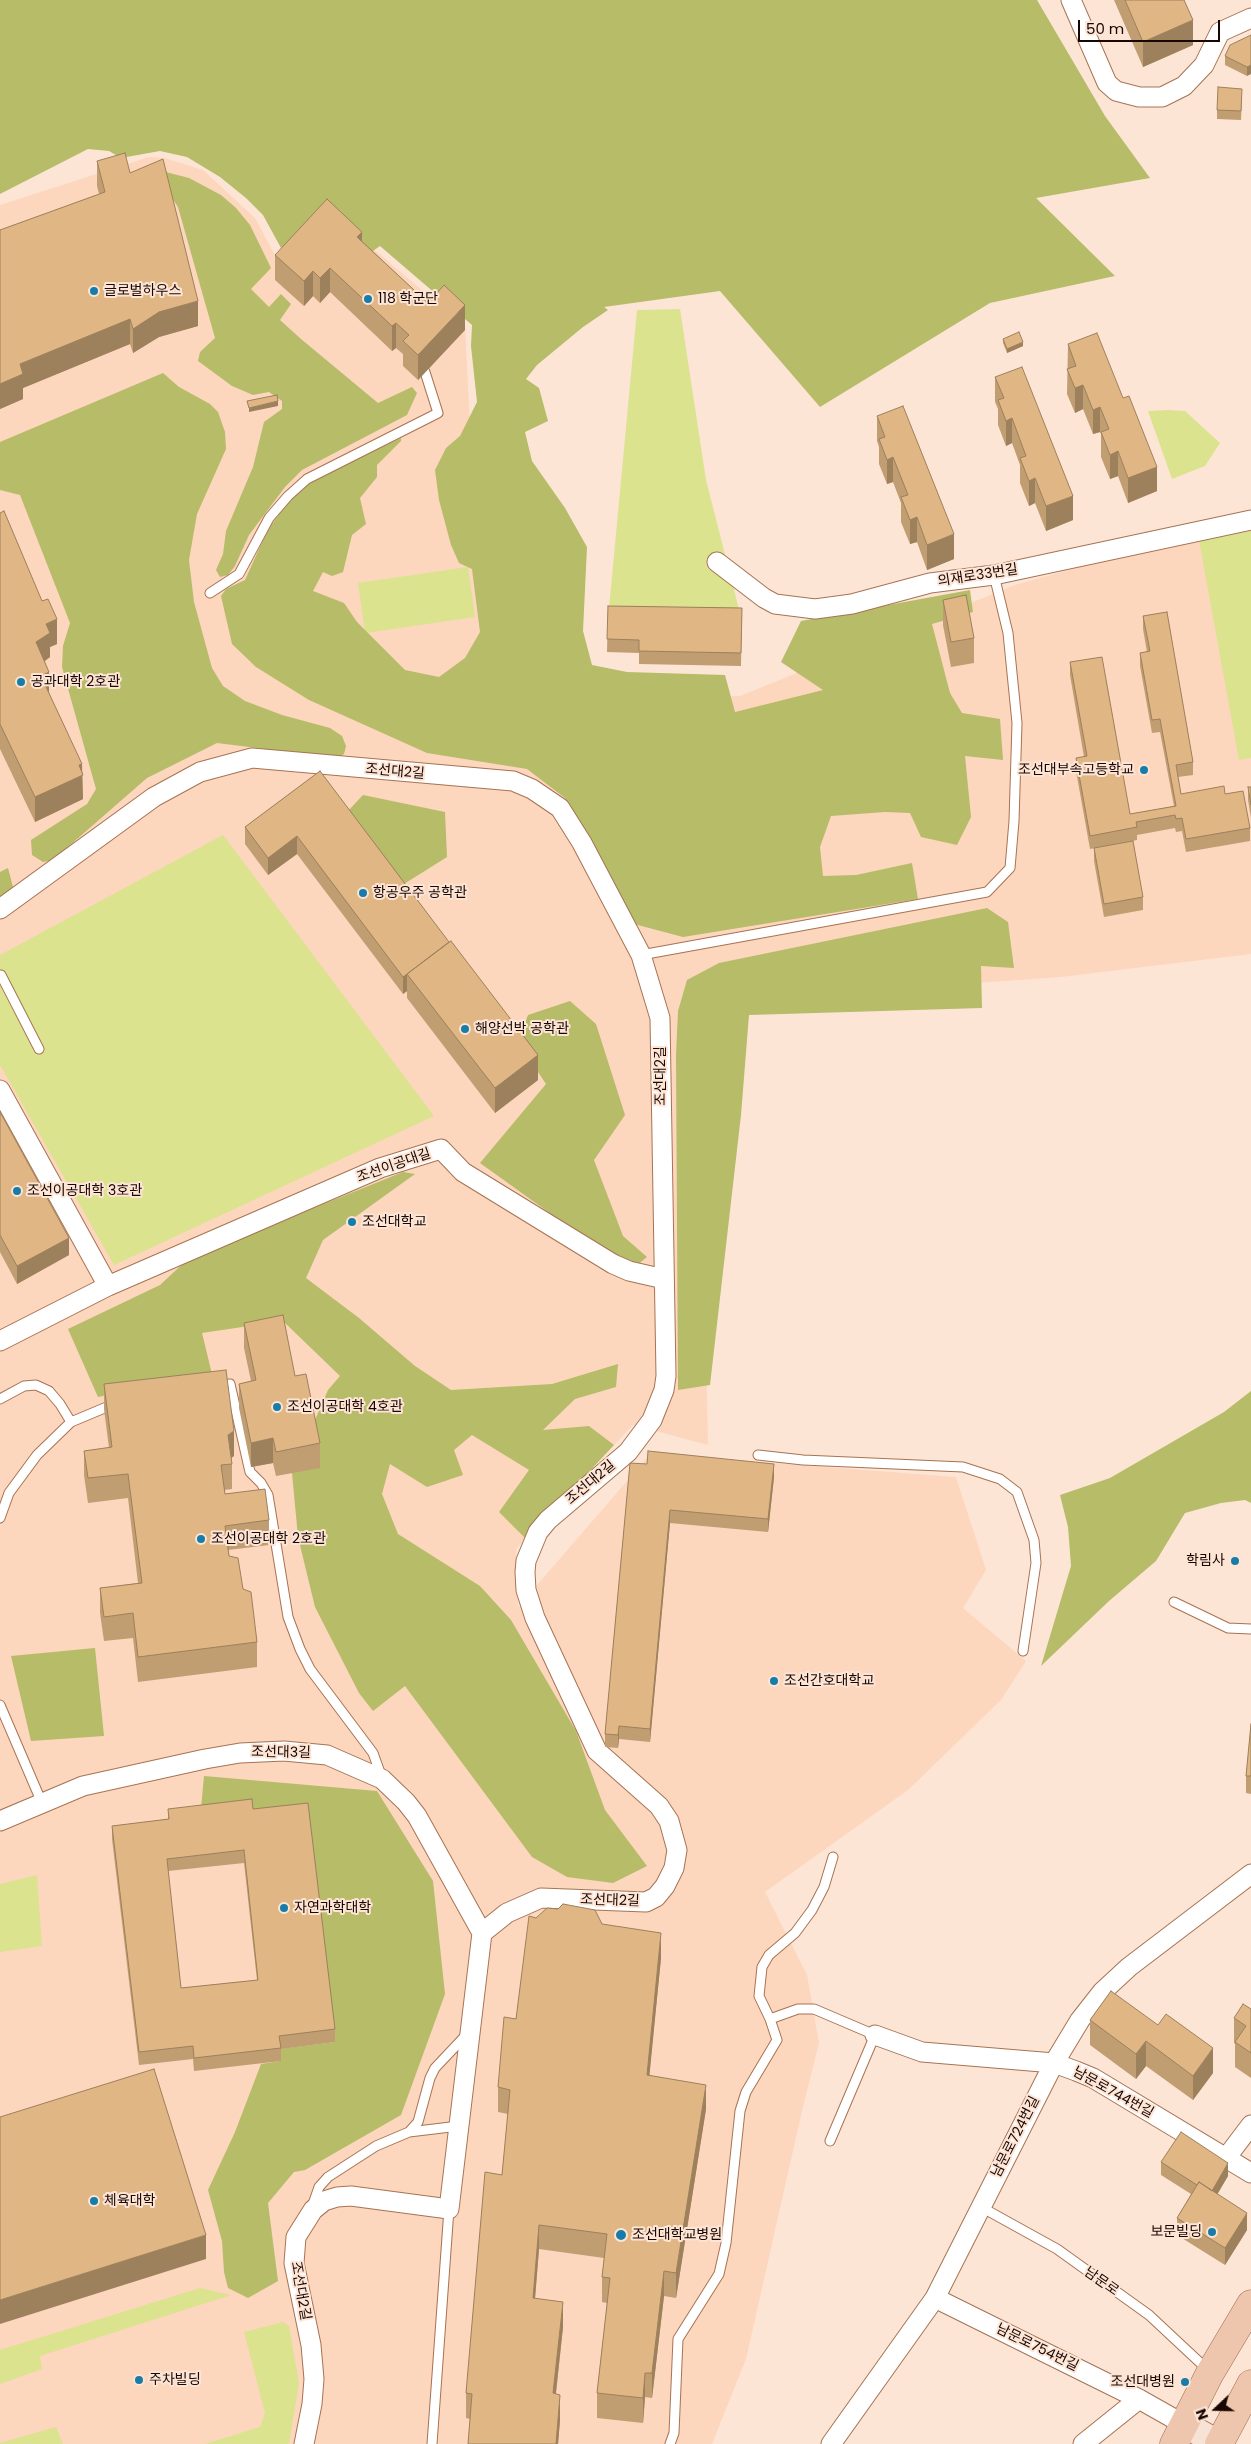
<!DOCTYPE html>
<meta charset="utf-8">
<style>
body{margin:0}
#map{position:relative;width:1251px;height:2444px;overflow:hidden;background:#fde5d6;font-family:Poppins,sans-serif}
canvas{display:block}
.north{position:absolute;left:1191px;top:2384px;width:50px;height:50px;-webkit-text-stroke:4px #fde5d6;paint-order:stroke;rotate:249deg;font-size:14px;font-weight:700;line-height:20px;text-align:center;color:#190600}
.north::after{content:'';display:block;margin:auto;width:18px;height:22px;background:#190600;clip-path:polygon(50% 0,100% 100%,50% 72%,0 100%)}
.scale{position:absolute;left:1078px;top:20px;width:142px;height:22px;box-sizing:border-box;border:2px solid #190600;border-top:0;padding-left:6px;font-size:15px;line-height:18px;white-space:nowrap;color:#190600;-webkit-text-stroke:4px #fde5d6;paint-order:stroke}
</style>
<div id="map">
<canvas width="1251" height="2444"></canvas>
<div class="north">N</div>
<div class="scale">50 m</div>
</div>
<script>
const ctx = document.querySelector('canvas').getContext('2d');
ctx.lineJoin = 'round';
function fill(path, color) { ctx.fillStyle = color; ctx.fill(path, 'evenodd'); }
const shape = rows => new Path2D(rows.map(r => 'M' + r).join(''));
function stroke(path, color, width, dash) { ctx.strokeStyle = color; ctx.lineWidth = width; ctx.lineCap = dash ? 'butt' : 'round'; ctx.setLineDash(dash || []); ctx.stroke(path); }
function drawText(font, color, halo, rows, align = 'center') {
  ctx.font = font + ' Poppins,"Noto Sans KR",sans-serif'; ctx.lineWidth = 4; ctx.setLineDash([]); ctx.textBaseline = 'middle'; ctx.strokeStyle = halo; ctx.fillStyle = color; for (const [text, x, y, turn = 0] of rows) {
    ctx.save(); ctx.translate(x, y); ctx.rotate((+turn || 0) * Math.PI / 180); ctx.textAlign = isNaN(turn) ? turn : align; if (halo) ctx.strokeText(text, 0, 0); ctx.fillText(text, 0, 0); ctx.restore();
  }
}
fill(shape([
 [149,157,165,158,203,170,255,218,276,257,334,215,465,327,480,622,605,700,740,696,1015,585,1112,558,1251,529,1251,954,1061,977,723,1001,699,1019,708,1445,633,1425,516,1549,518,1607,653,1451,709,1458,956,1477,986,1570,963,1608,1026,1661,1001,1700,908,1790,765,1892,807,1975,819,2043,802,2111,746,2359,712,2444,0,2444,0,205]
]), '#fdd6be');
fill(shape([
 [680,309,706,480,742,621,608,619,637,310],
 [1168,410,1185,411,1220,443,1205,466,1172,479,1148,411],
 [1251,531,1251,758,1239,760,1199,540],
 [468,567,475,617,365,633,358,583],
 [223,835,434,1116,114,1265,0,1065,0,955],
 [37,1875,42,1946,0,1952,0,1884],
 [200,2288,231,2295,40,2356,42,2369,0,2384,0,2350],
 [283,2322,289,2326,299,2383,289,2444,205,2444,260,2427,265,2413,244,2332],
 [56,2427,63,2444,0,2444,0,2443]
]), '#dbe38e');
fill(shape([
 [0,0,1037,0,1105,116,1150,178,1036,198,1115,276,990,303,820,407,720,291,604,307,608,310,583,327,537,365,526,379,539,388,548,421,525,432,532,461,565,508,587,547,583,631,592,665,627,672,725,675,735,712,823,690,781,662,801,621,970,590,973,612,932,624,950,693,962,713,1000,719,1003,760,965,756,971,817,957,845,921,837,910,813,885,812,831,816,820,847,823,876,856,875,912,863,918,899,683,937,634,924,565,798,527,769,427,753,309,700,256,667,232,644,221,596,226,589,245,580,268,529,287,504,311,481,401,438,401,441,377,465,377,477,360,498,366,524,352,535,343,572,332,576,323,572,313,591,344,603,357,622,405,670,439,677,465,658,480,632,472,569,459,563,451,545,439,500,435,470,446,448,460,436,477,402,471,346,472,325,380,246,367,255,323,217,281,248,263,215,246,198,220,177,187,157,160,151,121,158,109,151,88,149,0,194],
 [158,170,189,178,221,195,236,208,250,225,271,268,251,289,269,307,281,294,291,304,280,320,301,339,378,403,412,387,417,393,407,415,302,470,285,487,249,535,235,566,228,575,220,577,216,570,223,554,226,531,253,467,264,422,282,409,282,401,269,392,253,395,232,386,198,361,200,352,215,338,178,207,163,184],
 [163,373,179,387,210,404,218,412,225,432,226,449,197,514,189,560,194,602,212,668,223,686,245,701,282,715,330,728,342,736,346,746,344,754,337,758,217,743,147,778,53,860,43,862,32,855,31,840,87,804,96,789,62,667,63,646,70,623,20,495,0,490,0,442],
 [363,795,445,812,447,857,404,884,347,812],
 [8,868,13,887,0,901,0,872],
 [987,908,1008,922,1014,968,981,966,982,1008,749,1015,741,1115,710,1385,678,1390,676,1055,678,1011,687,980,719,963],
 [570,1001,596,1024,625,1115,594,1160,623,1236,647,1257,636,1266,597,1247,480,1163,546,1084,518,1042,528,1015],
 [403,1172,415,1174,323,1240,306,1278,359,1318,415,1366,451,1390,552,1384,618,1364,616,1387,575,1399,543,1430,589,1426,614,1445,526,1539,499,1512,529,1470,472,1435,454,1450,463,1475,427,1487,390,1464,382,1494,398,1534,480,1586,511,1620,576,1731,605,1810,647,1866,613,1883,567,1877,532,1857,405,1686,373,1711,359,1693,315,1607,298,1537,292,1473,328,1390,340,1376,283,1321,202,1333,212,1374,98,1397,68,1329,160,1285,189,1258],
 [1251,1391,1251,1503,1245,1500,1221,1503,1185,1513,1156,1561,1109,1601,1041,1666,1071,1566,1068,1527,1060,1495,1110,1478,1224,1412],
 [95,1648,104,1736,31,1741,11,1656],
 [204,1776,377,1791,433,1881,445,1994,401,2115,305,2170,294,2172,268,2203,278,2281,248,2298,228,2288,224,2272,222,2241,208,2190,235,2132,261,2064,280,2061,279,2049,335,2042,308,1816,200,1819]
]), '#b6bc68');
const lane = shape([
 [210,593,239,574,269,518,288,496,307,479,438,413,425,372],
 [641,955,987,892,1010,868,1014,821,1017,723,1008,633,994,575],
 [1,975,39,1049],
 [217,1385,230,1384,250,1472,261,1483,268,1495,288,1617,300,1649,310,1669,373,1753,382,1778],
 [0,1399,24,1386,36,1385,49,1391,60,1404,71,1422],
 [758,1455,803,1460,963,1467,1000,1479,1017,1492,1034,1540,1036,1563,1023,1651],
 [0,1518,9,1493,37,1455,71,1422,114,1404],
 [1174,1602,1228,1628,1251,1629],
 [0,1705,42,1803],
 [770,2019,759,1996,762,1967,769,1955,795,1933,812,1910,824,1887,833,1857],
 [409,2132,418,2122,430,2078,435,2068,468,2033],
 [312,2207,319,2187,328,2177,376,2146,409,2132,459,2126],
 [981,2207,1057,2249,1149,2315,1209,2371],
 [432,2444,449,2209],
 [670,2444,674,2433,678,2339,719,2274,726,2243,740,2111,746,2092,777,2040,770,2019,798,2009,814,2009,875,2035,830,2141]
]);
const street = shape([
 [1071,0,1107,83,1116,91,1139,97,1162,97,1184,86,1204,65,1220,32,1251,18],
 [717,562,764,598,775,604,815,609,852,604,930,583,994,575,1251,520],
 [0,909,154,797,200,772,252,758,513,781,532,789,560,808,582,843,641,955,660,1018,666,1376,664,1390,652,1420,628,1452,548,1520,538,1532,526,1561,525,1572,526,1590,535,1618,597,1751,659,1806,669,1821,677,1850,674,1868,665,1886,656,1897,646,1902,541,1898,507,1913,482,1933,449,2209,351,2196,337,2197,324,2201,313,2210,296,2237,294,2263,311,2345,314,2379,312,2404,304,2444],
 [0,1090,108,1286],
 [0,1341,108,1286,380,1168,441,1149,463,1172,613,1264,629,1271,664,1279],
 [0,1821,83,1786,205,1759,240,1753,284,1751,327,1755,382,1779,406,1802,417,1816,482,1933],
 [875,2035,922,2052,1054,2063,1076,2071,1093,2078,1251,2173],
 [1226,2158,1251,2125],
 [935,2298,1139,2399,1185,2425],
 [831,2444,935,2298,1054,2063,1080,2020,1102,1992,1129,1967,1251,1874],
 [1083,2444,1139,2399]
]);
const secondary = shape([
 [1185,2425,1220,2444]
]);
const primary = shape([
 [1174,2444,1210,2373,1251,2304],
 [1219,2444,1251,2384]
]);
stroke(lane, '#a77352', 11);
stroke(street, '#a77352', 21);
stroke(secondary, '#a77352', 28);
stroke(primary, '#9c6a4d', 29);
stroke(lane, '#fff', 9);
stroke(street, '#fff', 19);
stroke(secondary, '#f7e2d6', 26);
stroke(primary, '#eec6ad', 28);
fill(shape([
 [1114,0,1184,0,1193,45,1143,67],
 [1251,35,1247,76,1225,65,1225,56],
 [1242,98,1241,120,1217,119,1217,110],
 [97,161,130,173,198,326,159,337,133,353,130,344,23,388,23,399,0,409,0,230,99,194,97,186],
 [362,241,428,303,465,330,418,380,403,366,403,354,396,348,392,351,330,292,320,303,313,296,304,306,275,280,275,255],
 [1003,339,1023,346,1007,353,1003,343],
 [1068,344,1157,491,1128,503,1118,476,1110,479,1101,457,1101,434,1100,432,1093,434,1083,409,1075,413,1067,394],
 [995,377,1073,520,1046,531,1035,503,1029,506,1020,483,1020,465,1012,443,1006,446,998,425,998,409,995,402],
 [877,416,954,559,927,570,917,542,910,544,901,522,901,503,893,482,887,484,879,464,879,447,877,441],
 [0,513,57,644,50,647,50,657,45,661,49,693,82,773,83,799,35,822,0,749],
 [943,600,974,638,974,663,951,667,943,625],
 [608,606,742,608,741,666,639,664,639,653,607,652],
 [1143,616,1193,762,1193,775,1178,777,1181,794,1225,794,1250,828,1250,841,1186,852,1182,831,1176,832,1175,828,1137,835,1137,840,1090,849,1076,771,1076,758,1084,757,1070,675,1070,662,1130,814,1174,806,1160,732,1152,733,1140,666,1140,653,1147,652,1143,629],
 [320,771,538,1080,495,1113,407,998,407,991,403,994,297,854,268,875,245,844,245,827],
 [1248,787,1251,787,1251,818,1248,800],
 [1094,848,1143,897,1143,910,1104,917,1094,861],
 [0,1112,69,1255,17,1284,0,1252],
 [244,1323,295,1376,320,1443,320,1468,276,1476,273,1463,251,1467,239,1408,239,1384,251,1381,244,1348],
 [104,1384,234,1456,231,1458,232,1464,232,1489,224,1490,225,1494,269,1520,269,1545,228,1550,229,1556,243,1589,257,1642,257,1667,138,1682,133,1638,104,1641,100,1613,100,1588,138,1583,128,1498,88,1503,84,1475,84,1451,109,1448,104,1409],
 [630,1463,774,1477,768,1532,670,1523,650,1742,619,1739,618,1748,605,1747,605,1734],
 [1251,1724,1251,1794,1246,1793,1246,1776],
 [168,1809,253,1809,335,2029,335,2042,281,2049,281,2061,194,2071,193,2059,139,2065,112,1839,112,1826,168,1819],
 [244,1863,257,1980,181,1988,168,1871],
 [536,1918,602,1924,661,1958,649,2076,706,2109,676,2298,664,2296,652,2398,645,2397,643,2423,597,2418,597,2393,607,2303,602,2302,602,2277,604,2258,539,2249,535,2298,563,2327,556,2394,560,2420,558,2444,468,2444,470,2419,466,2418,466,2393,502,2175,508,2114,498,2112,498,2087,516,2019],
 [1111,1991,1213,2073,1193,2100,1146,2066,1136,2079,1090,2045,1090,2020],
 [1251,2009,1251,2078,1235,2067,1235,2044,1234,2043,1234,2018],
 [1161,2162,1228,2176,1217,2194,1247,2230,1225,2265,1177,2235,1177,2218,1191,2194,1161,2175]
]), '#c19d72');
fill(shape([
 [1193,20,1193,45,1143,67,1143,42],
 [1251,65,1251,74,1247,76,1247,67],
 [362,232,362,257,357,237],
 [330,268,330,292,320,303,320,278],
 [313,271,313,296,304,306,304,281],
 [198,301,198,326,159,337,133,353,133,329,159,312],
 [465,305,465,330,418,380,418,355],
 [130,319,130,344,23,388,23,399,0,409,0,384,20,364],
 [396,323,396,348,392,351,392,326],
 [1023,342,1023,346,1007,353,1007,349],
 [1083,385,1083,409,1075,413,1075,388],
 [278,401,278,406,249,412,249,408],
 [1100,407,1100,432,1093,434,1093,410],
 [1012,418,1012,443,1006,446,1006,421],
 [1118,451,1118,476,1110,479,1110,455],
 [893,457,893,482,887,484,887,460],
 [1157,467,1157,491,1128,503,1128,478],
 [1035,478,1035,503,1029,506,1029,481],
 [1073,496,1073,520,1046,531,1046,506],
 [917,517,917,542,910,544,910,520],
 [954,534,954,559,927,570,927,545],
 [57,619,57,644,50,647,50,657,36,667,36,642,46,624],
 [49,672,49,696,41,676],
 [82,764,83,799,35,822,35,797,79,765],
 [297,836,297,854,268,875,268,858],
 [407,974,407,991,403,994,403,977],
 [538,1055,538,1080,495,1113,495,1088],
 [69,1238,69,1255,17,1284,17,1266],
 [234,1431,234,1456,228,1460,228,1435],
 [273,1438,273,1463,251,1467,251,1443],
 [774,1464,774,1477,768,1532,768,1519],
 [670,1510,670,1523,650,1742,650,1729],
 [619,1726,619,1739,618,1748,618,1735],
 [661,1933,661,1958,647,2100,647,2075],
 [1146,2041,1146,2066,1136,2079,1136,2054],
 [1213,2048,1213,2073,1193,2100,1193,2076],
 [706,2085,706,2109,676,2298,676,2273],
 [1228,2163,1228,2176,1210,2207,1210,2194],
 [1247,2213,1247,2230,1225,2265,1225,2248],
 [539,2225,539,2249,533,2323,533,2298],
 [206,2235,206,2259,0,2324,0,2300],
 [664,2271,664,2296,652,2398,652,2373],
 [563,2302,563,2327,553,2418,553,2393],
 [645,2373,645,2397,643,2423,643,2398],
 [560,2395,560,2420,558,2444,556,2444]
]), '#9d805c');
const building = shape([
 [1125,0,1184,0,1193,20,1143,42,1125,0],
 [1251,35,1251,65,1247,67,1225,56,1230,45,1251,35],
 [1218,87,1242,89,1241,111,1217,110,1218,87],
 [125,153,130,173,163,159,198,301,159,312,133,329,130,319,20,364,23,374,0,384,0,230,105,192,97,161,125,153],
 [327,199,362,232,357,237,428,303,444,285,465,305,418,355,403,341,409,335,396,323,392,326,330,268,320,278,313,271,304,281,275,255,327,199],
 [1019,332,1023,342,1007,349,1003,339,1019,332],
 [1097,333,1123,398,1129,396,1157,467,1128,478,1118,451,1110,455,1101,432,1109,429,1100,407,1093,410,1083,385,1075,388,1067,369,1076,366,1068,344,1097,333],
 [1022,367,1073,496,1046,506,1035,478,1029,481,1020,458,1026,456,1012,418,1006,421,998,400,1004,398,995,377,1022,367],
 [277,395,278,401,249,408,247,401,277,395],
 [903,406,954,534,927,545,917,517,910,520,901,497,908,495,893,457,887,460,879,439,885,437,877,416,903,406],
 [4,511,42,601,48,599,57,619,46,624,50,633,36,642,49,672,41,676,82,764,79,765,83,775,35,797,0,724,0,513,4,511],
 [966,595,974,638,951,642,943,600,966,595],
 [608,606,742,608,741,653,639,651,639,640,607,639,608,606],
 [1167,612,1193,762,1176,765,1181,794,1224,786,1225,794,1243,791,1250,828,1186,839,1182,818,1176,819,1175,815,1136,822,1137,827,1090,836,1076,758,1087,756,1070,662,1102,657,1130,814,1176,806,1160,719,1152,720,1140,653,1150,651,1143,616,1167,612],
 [320,771,449,942,403,977,297,836,268,858,245,827,320,771],
 [1248,787,1251,787,1251,805,1248,787],
 [1133,841,1143,897,1104,904,1094,848,1133,841],
 [451,941,538,1055,495,1088,407,974,451,941],
 [0,1112,69,1238,17,1266,0,1235,0,1112],
 [283,1315,295,1376,306,1374,320,1443,276,1452,273,1438,251,1443,239,1384,256,1380,244,1323,283,1315],
 [226,1370,234,1431,228,1435,232,1464,221,1465,225,1494,265,1489,269,1520,225,1526,229,1556,238,1558,243,1589,251,1592,257,1642,138,1657,133,1613,104,1617,100,1588,142,1583,128,1474,88,1478,84,1451,112,1447,104,1384,226,1370],
 [648,1451,774,1464,768,1519,670,1510,650,1729,619,1726,618,1735,605,1734,630,1463,647,1464,648,1451],
 [1251,1724,1251,1776,1246,1776,1251,1724],
 [252,1799,253,1809,308,1803,335,2029,279,2036,281,2048,194,2058,193,2046,139,2052,112,1826,169,1819,168,1809,252,1799],
 [244,1850,258,1980,181,1988,167,1859,244,1850],
 [563,1904,595,1910,602,1924,661,1933,647,2075,706,2085,676,2273,664,2271,652,2373,645,2373,643,2398,597,2393,610,2278,602,2277,607,2234,539,2225,533,2298,563,2302,553,2393,560,2395,556,2444,468,2444,472,2394,466,2393,485,2172,502,2175,510,2090,498,2087,504,2017,516,2019,529,1916,536,1918,547,1908,558,1909,563,1904],
 [1111,1991,1158,2025,1166,2014,1213,2048,1193,2076,1146,2041,1136,2054,1090,2020,1111,1991],
 [1243,2004,1251,2009,1251,2053,1235,2042,1246,2026,1234,2018,1243,2004],
 [154,2069,206,2235,0,2300,0,2117,154,2069],
 [1181,2132,1228,2163,1212,2191,1199,2182,1197,2185,1161,2162,1181,2132],
 [1199,2182,1247,2213,1225,2248,1177,2218,1199,2182]
]);
fill(building, '#e0b784');
stroke(building, '#9d805c', 1);
for (const [x, y, r, color] of [
 [94,291,5,"#177da8"],
 [368,299,5,"#177da8"],
 [21,682,5,"#177da8"],
 [1144,770,5,"#177da8"],
 [363,893,5,"#177da8"],
 [465,1029,5,"#177da8"],
 [17,1191,5,"#177da8"],
 [352,1222,5,"#177da8"],
 [277,1407,5,"#177da8"],
 [201,1539,5,"#177da8"],
 [1235,1561,5,"#177da8"],
 [774,1681,5,"#177da8"],
 [284,1908,5,"#177da8"],
 [94,2201,5,"#177da8"],
 [1212,2232,5,"#177da8"],
 [621,2235,6,"#177da8"],
 [139,2380,5,"#177da8"],
 [1185,2382,5,"#177da8"]
]) { const dot = new Path2D(); dot.arc(x, y, r, 0, 2 * Math.PI); ctx.fillStyle = color; ctx.fill(dot); stroke(dot, '#fde5d6', 2); }
drawText('14px', '#190600', '#fde5d6', [
 ["글로벌하우스",104,291],
 ["118 학군단",378,299],
 ["공과대학 2호관",31,682],
 ["조선대부속고등학교",1134,770,"right"],
 ["항공우주 공학관",373,893],
 ["해양선박 공학관",475,1029],
 ["조선이공대학 3호관",27,1191],
 ["조선대학교",362,1222],
 ["조선이공대학 4호관",287,1407],
 ["조선이공대학 2호관",211,1539],
 ["학림사",1225,1561,"right"],
 ["조선간호대학교",784,1681],
 ["자연과학대학",294,1908],
 ["체육대학",104,2201],
 ["보문빌딩",1202,2232,"right"],
 ["조선대학교병원",632,2235],
 ["주차빌딩",149,2380],
 ["조선대병원",1175,2382,"right"]
], 'left');
drawText('14px', '#190600', '#fde5d6', [
 ["의재로33번길",978,576,-9],
 ["조선대2길",395,772,5],
 ["조선대2길",661,1076,-90],
 ["조선이공대길",394,1166,-19],
 ["조선대2길",591,1483,-40],
 ["조선대3길",281,1753,1],
 ["조선대2길",610,1901,2],
 ["남문로744번길",1113,2093,29],
 ["남문로724번길",1016,2137,-63],
 ["남문로",1101,2282,35],
 ["조선대2길",300,2291,80],
 ["남문로754번길",1037,2348,26]
]);
</script>
